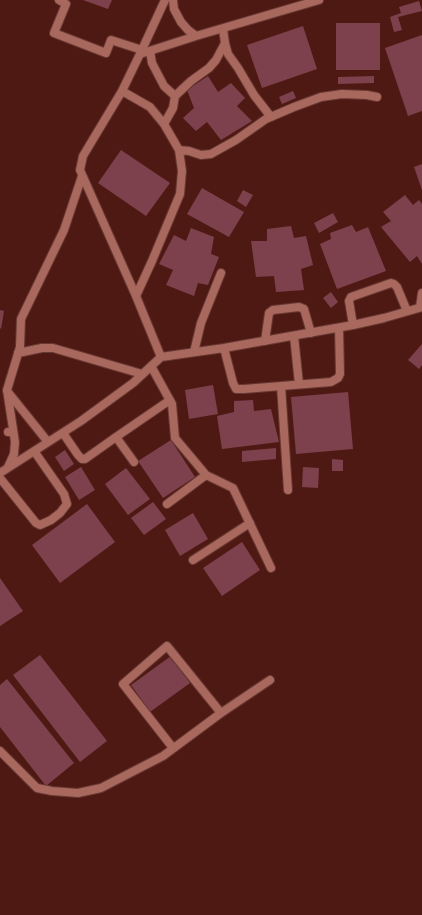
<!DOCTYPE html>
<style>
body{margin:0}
canvas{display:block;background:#4f1913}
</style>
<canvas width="422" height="915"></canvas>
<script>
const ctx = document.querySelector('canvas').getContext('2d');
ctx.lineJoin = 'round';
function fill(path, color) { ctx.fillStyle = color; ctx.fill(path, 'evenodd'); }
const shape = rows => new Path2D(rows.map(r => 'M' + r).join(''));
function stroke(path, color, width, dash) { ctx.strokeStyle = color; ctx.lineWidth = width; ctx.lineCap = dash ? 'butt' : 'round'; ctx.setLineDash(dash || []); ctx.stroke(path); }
fill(shape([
 [83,0,112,0,108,9],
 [419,1,422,11,398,17,402,30,394,32,390,17,401,13,399,7],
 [336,23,380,23,380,70,336,70],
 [303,26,317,69,262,88,247,45],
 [422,35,422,111,408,116,385,48],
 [208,76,218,92,231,83,245,98,237,106,252,121,221,140,207,122,196,131,183,118,194,108,187,90],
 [374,76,374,83,338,84,338,77],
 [293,91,296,98,282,104,279,97],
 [121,150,170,183,146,216,98,183],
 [422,164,422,190,414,167],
 [202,188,244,212,229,237,187,214],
 [243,190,253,195,246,207,237,201],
 [405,195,413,205,419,200,422,204,422,264,417,256,410,262,381,227,391,221,383,212],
 [333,213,338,222,319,233,314,223],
 [352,225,356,232,368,227,386,271,337,289,320,244,331,239,330,233],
 [291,226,294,238,306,236,313,265,301,269,304,290,276,292,274,276,256,277,251,241,267,241,267,229],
 [191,228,214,237,211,254,219,257,208,285,198,283,194,296,166,285,173,270,159,264,174,235,186,241],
 [331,292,338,302,331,308,323,298],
 [0,310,4,311,1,329,0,328],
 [422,344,422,365,419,369,408,360],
 [213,385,218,414,189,419,185,390],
 [348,392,353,449,296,454,291,397],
 [253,400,254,411,271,409,279,442,222,449,217,416,234,412,234,401],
 [171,440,195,477,163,498,138,461],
 [276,448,276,459,242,462,242,451],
 [65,450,74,464,64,471,55,457],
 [332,459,343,460,343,471,332,471],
 [81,467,95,490,79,500,65,477],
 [303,467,319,468,318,488,302,487],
 [126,468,150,499,128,515,105,484],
 [153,502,166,519,144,535,131,518],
 [87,504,115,542,60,583,32,545],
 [193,513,208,539,180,556,165,530],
 [242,542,260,570,222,596,203,568],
 [0,578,23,611,0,626],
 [40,655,107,741,80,762,13,675],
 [171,656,190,683,150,712,131,685],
 [7,679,74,763,46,786,0,727,0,685]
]), '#7c414c');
const lane = shape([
 [59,0,66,4,54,33,106,53,111,40,142,50],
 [173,0,174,9,181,22,188,30,196,36,319,0],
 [223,29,225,43,228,54,238,68,254,95,271,117],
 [150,51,152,63,164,86,175,96,191,81,209,68,216,60,225,43],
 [140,54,165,0],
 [122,91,150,107,164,124,179,150,182,171,180,194,152,261,136,296],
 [164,124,173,108,175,96],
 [179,150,189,151,201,155,211,154,236,140,266,119,294,107,321,97,342,94,367,95,377,97],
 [420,307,422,293],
 [353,325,349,301,351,297,391,283,394,284,397,287,407,311],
 [294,336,299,384],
 [265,341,269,313,273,310,299,307,304,309,311,333],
 [224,348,233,383,236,389,244,389,331,382,338,378,340,374,339,328],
 [194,352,201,323,221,273],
 [18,353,42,348,53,348,142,374],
 [161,357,136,296,80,170,83,156,122,91,140,54,196,36],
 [151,366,172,404,175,438,206,475,233,488,271,568],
 [281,386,288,490],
 [7,391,48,442],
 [63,433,78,455,82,459,85,459,116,437,134,462],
 [116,437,170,400],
 [8,467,14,454,15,442,7,390,20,347,21,319,64,230,82,176],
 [0,473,81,421,133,383,161,357,224,348,353,325,384,318,422,307],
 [0,478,36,523,40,525,51,520,60,513,67,504,64,494,34,451],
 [167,504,206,475],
 [193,560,250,523],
 [173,748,123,684,167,646,221,713],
 [0,751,37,788,52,791,78,793,101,788,163,756,221,713,270,680]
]);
const street = shape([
 [8,432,13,432]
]);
stroke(lane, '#673731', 10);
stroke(street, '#673731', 10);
stroke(lane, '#a8685e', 8);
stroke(street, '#a8685e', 8);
</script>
